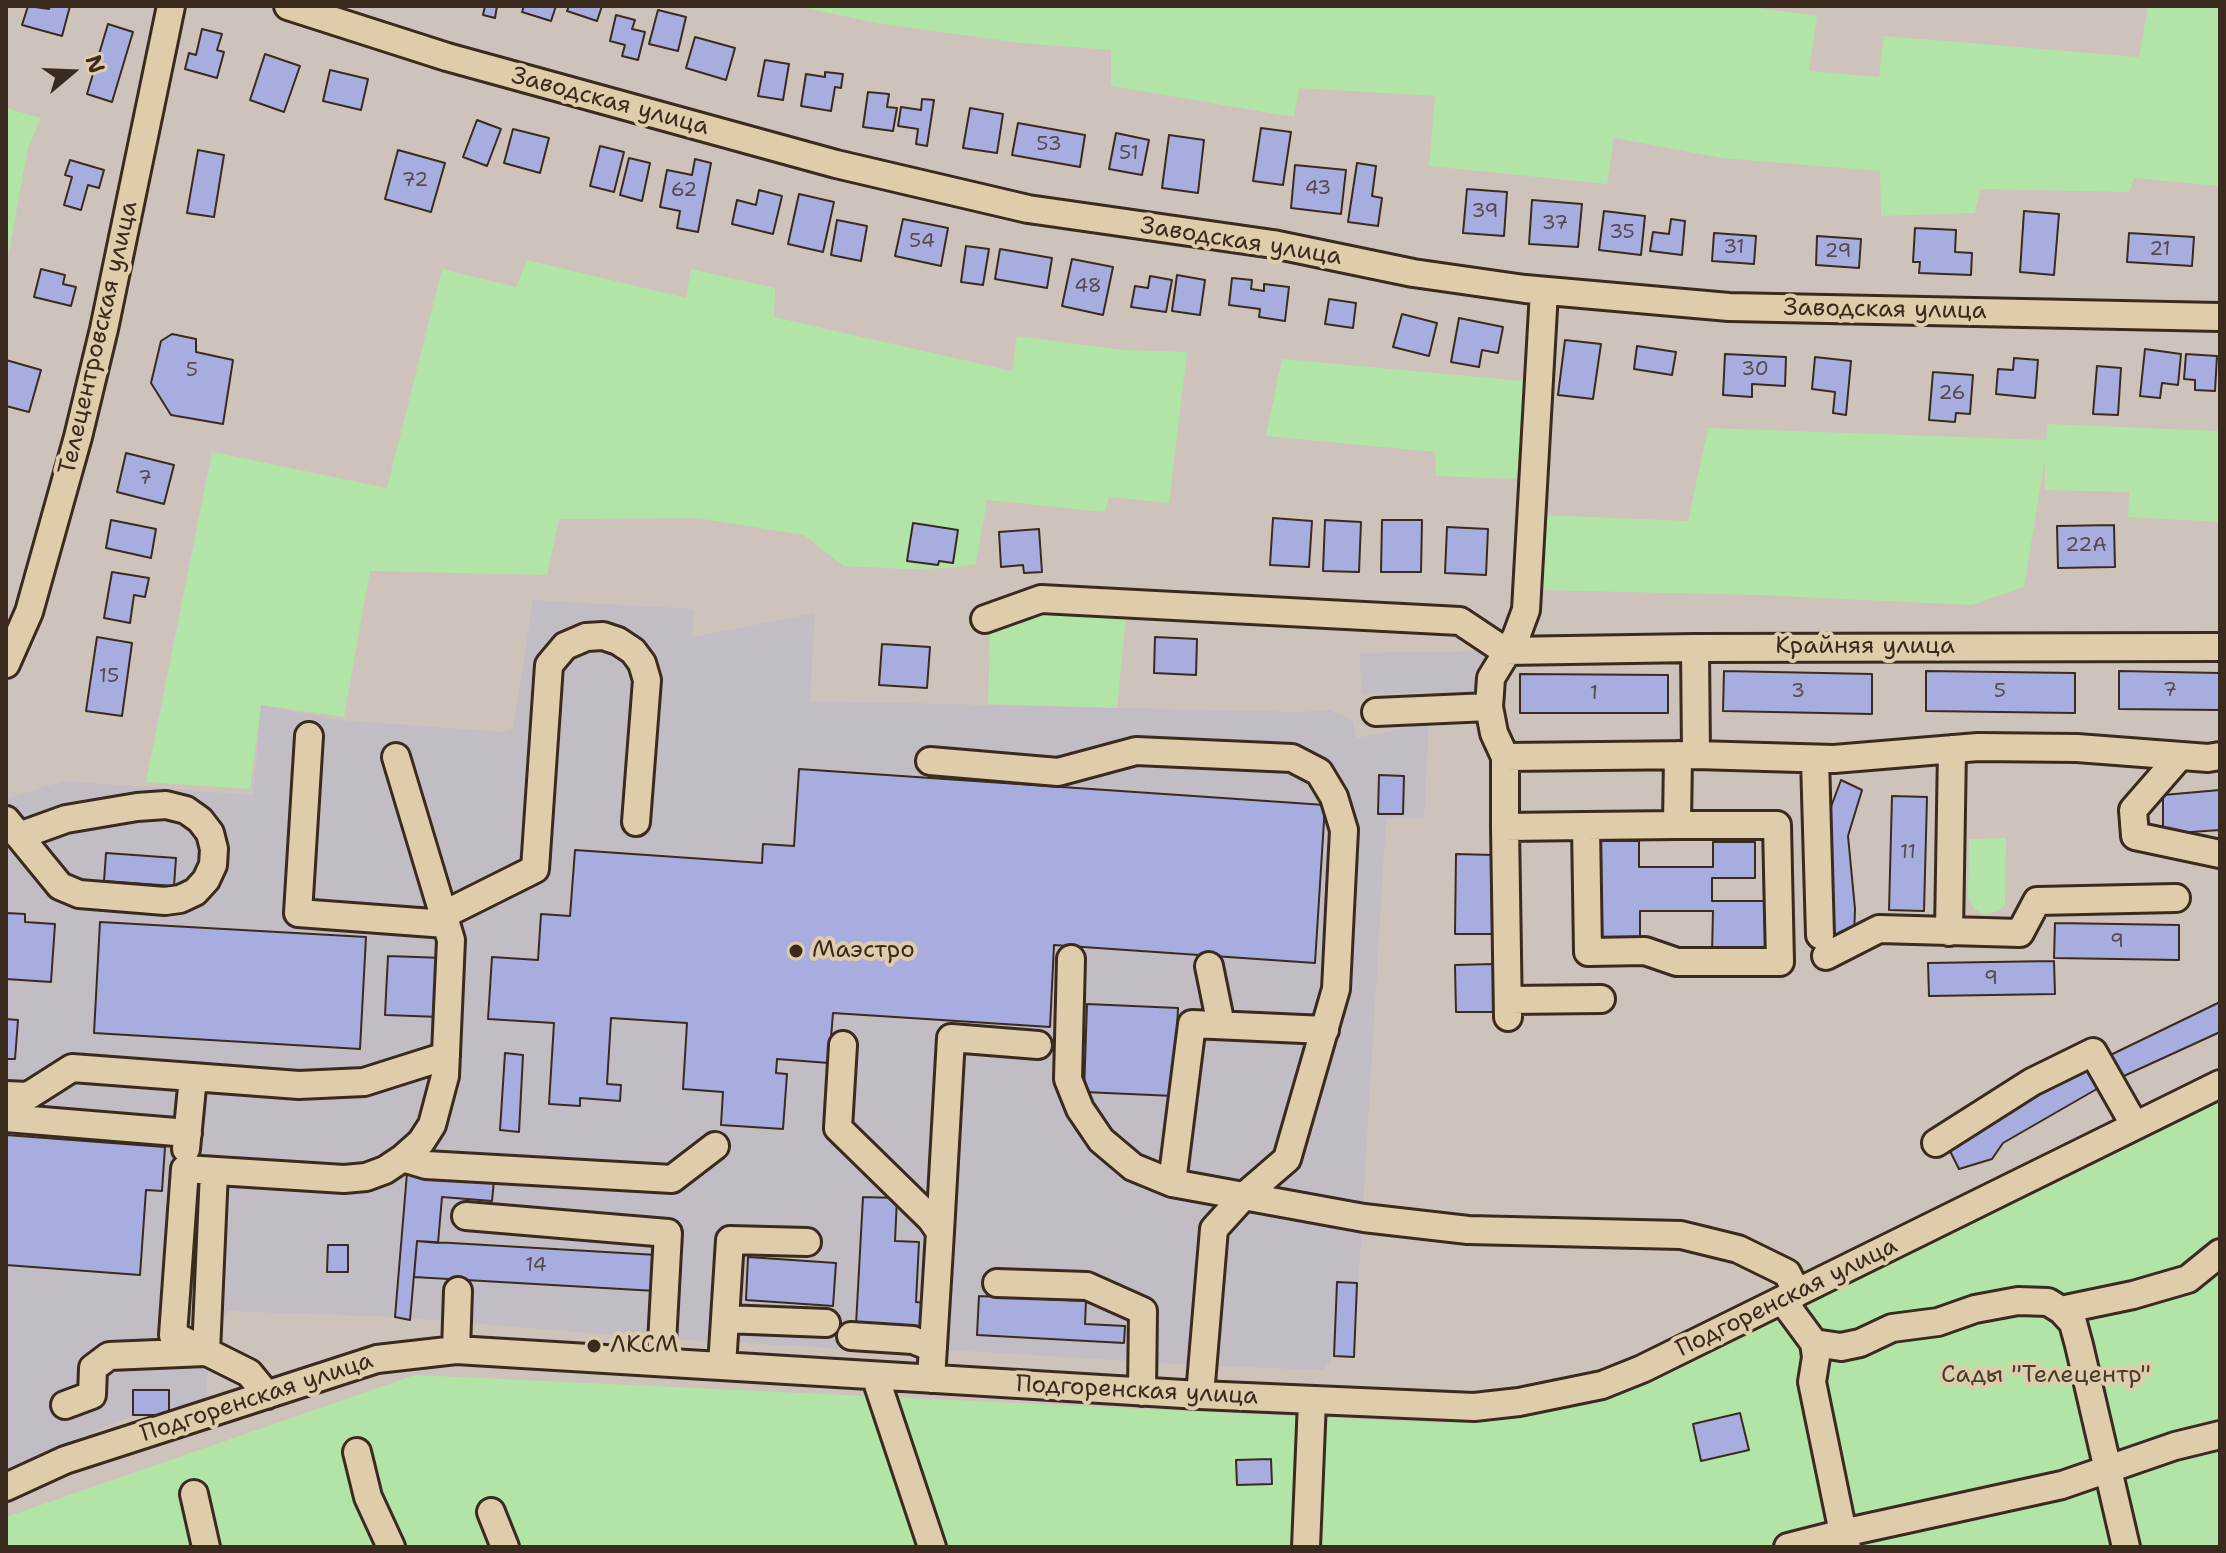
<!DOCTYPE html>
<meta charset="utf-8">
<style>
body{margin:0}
#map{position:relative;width:2226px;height:1553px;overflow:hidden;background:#cec3ba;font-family:"Shantell Sans",sans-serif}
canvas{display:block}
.frame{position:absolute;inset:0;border:8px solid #3b2a1e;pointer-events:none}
.north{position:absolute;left:32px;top:32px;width:80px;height:80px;-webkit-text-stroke:6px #dfccaa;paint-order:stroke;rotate:71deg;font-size:22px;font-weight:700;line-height:32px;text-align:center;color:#3b2a1e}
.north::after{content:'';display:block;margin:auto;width:28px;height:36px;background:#3b2a1e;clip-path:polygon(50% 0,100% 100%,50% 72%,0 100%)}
</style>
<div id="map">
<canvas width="2226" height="1553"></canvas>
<div class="frame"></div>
<div class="north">N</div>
</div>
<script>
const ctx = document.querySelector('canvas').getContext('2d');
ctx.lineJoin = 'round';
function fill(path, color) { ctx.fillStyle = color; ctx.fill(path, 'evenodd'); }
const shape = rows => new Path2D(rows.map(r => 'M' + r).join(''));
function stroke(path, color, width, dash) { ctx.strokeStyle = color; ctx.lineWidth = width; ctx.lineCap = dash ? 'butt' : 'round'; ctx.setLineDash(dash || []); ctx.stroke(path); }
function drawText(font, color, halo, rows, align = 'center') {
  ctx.font = font + ' "Shantell Sans",sans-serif'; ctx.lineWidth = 8; ctx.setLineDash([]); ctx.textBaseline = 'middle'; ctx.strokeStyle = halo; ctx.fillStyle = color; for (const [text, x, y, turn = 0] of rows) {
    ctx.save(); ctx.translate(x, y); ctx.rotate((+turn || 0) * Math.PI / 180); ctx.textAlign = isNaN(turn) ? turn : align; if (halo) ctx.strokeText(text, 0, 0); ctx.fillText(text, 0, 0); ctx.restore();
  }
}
fill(shape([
 [533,600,694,609,692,637,815,613,810,701,1302,712,1329,710,1352,720,1357,738,1429,723,1424,818,1386,819,1354,1357,1334,1356,1323,1370,1192,1365,950,1350,921,1353,652,1338,395,1317,227,1311,208,1367,206,1401,169,1415,133,1415,6,1468,6,799,63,781,253,795,261,705,339,720,504,732,513,729],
 [1489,651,1490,671,1483,692,1361,694,1360,653]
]), '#c2bcc5');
fill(shape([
 [796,6,1744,6,1817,16,1809,71,1879,77,1884,36,2139,57,2148,6,2220,6,2220,186,2134,178,2129,192,1980,189,1975,213,1881,216,1880,171,1722,158,1614,138,1607,184,1429,166,1435,96,1299,88,1294,117,1111,86,1111,50,1021,43,876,23],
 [6,108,41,118,28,147,6,268],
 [527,260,686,298,691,269,775,288,774,317,1012,371,1017,336,1123,350,1187,352,1169,503,1109,497,1105,512,987,500,976,564,949,568,905,569,843,566,804,535,697,518,559,519,547,575,370,571,344,717,261,705,250,789,146,782,212,452,387,488,442,269,516,287],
 [1282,359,1534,382,1516,479,1436,476,1435,452,1266,436],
 [2048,424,2220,431,2220,522,2128,517,2129,492,2045,490,2045,458,2024,587,1972,605,1759,595,1537,590,1540,515,1688,521,1708,428,2046,440],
 [1041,609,1126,617,1117,708,988,704,990,634],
 [2006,838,2005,906,1995,912,1983,914,1973,908,1968,897,1969,839],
 [2220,1100,2220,1547,6,1547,6,1517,415,1375,1444,1423,1604,1399]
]), '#b1e4a6');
const building = shape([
 [28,6,49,9,50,6,70,6,62,36,22,25,28,6],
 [485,6,497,6,495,18,483,15,485,6],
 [524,6,556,6,551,21,522,12,524,6],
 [569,6,602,6,597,21,567,11,569,6],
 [658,10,686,17,678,51,649,44,658,10],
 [616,15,635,20,632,29,645,32,638,60,622,56,625,45,610,41,616,15],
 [108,24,133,32,112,102,87,94,108,24],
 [202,29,222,34,217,50,224,52,217,78,185,69,189,53,196,55,202,29],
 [695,37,735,48,726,80,686,68,695,37],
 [265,54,300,66,284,112,250,100,265,54],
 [765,60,789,64,783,100,758,96,765,60],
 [330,70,368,79,361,110,323,101,330,70],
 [825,72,843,74,841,88,835,87,831,111,801,106,806,74,825,77,825,72],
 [868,92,889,94,887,107,897,108,893,131,863,127,868,92],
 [922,99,934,100,927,146,916,144,918,129,898,126,901,107,921,110,922,99],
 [970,108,1003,114,997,153,963,148,970,108],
 [477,120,501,129,487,166,463,157,477,120],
 [1018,123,1085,135,1080,167,1012,155,1018,123],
 [1261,128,1291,132,1283,185,1253,181,1261,128],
 [513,129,549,138,540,173,504,163,513,129],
 [1116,133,1149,140,1142,175,1109,169,1116,133],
 [1169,135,1204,140,1198,193,1162,188,1169,135],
 [600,146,624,152,614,192,590,186,600,146],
 [198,150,224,155,214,217,187,213,198,150],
 [398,150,445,163,431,212,385,199,398,150],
 [629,158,650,163,642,201,620,195,629,158],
 [695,159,711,163,698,232,677,228,680,211,660,207,667,170,692,175,695,159],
 [70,160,104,170,99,188,88,185,81,210,64,205,72,177,65,175,70,160],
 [1357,163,1376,166,1372,196,1382,198,1378,226,1348,222,1357,163],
 [1295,165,1346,170,1341,214,1291,208,1295,165],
 [1467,189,1507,192,1504,236,1463,233,1467,189],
 [759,190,782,196,773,234,732,224,737,200,756,205,759,190],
 [799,194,834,202,823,252,788,244,799,194],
 [1532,200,1582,204,1578,247,1529,244,1532,200],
 [1604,211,1645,216,1641,255,1599,250,1604,211],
 [2024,211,2059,214,2054,275,2020,272,2024,211],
 [903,219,948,228,941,266,895,256,903,219],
 [1671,219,1685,221,1682,255,1650,251,1653,232,1669,234,1671,219],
 [837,220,867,226,861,261,831,255,837,220],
 [1915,228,1956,230,1955,252,1972,253,1971,275,1919,273,1920,262,1913,262,1915,228],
 [1714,233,1756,236,1754,264,1712,261,1714,233],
 [2129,233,2194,237,2192,266,2127,262,2129,233],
 [1817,236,1861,239,1859,268,1816,265,1817,236],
 [966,246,989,249,983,285,961,282,966,246],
 [1000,249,1052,258,1047,288,995,279,1000,249],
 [1072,259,1113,267,1103,315,1062,306,1072,259],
 [41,269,65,275,63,284,76,287,71,306,34,297,41,269],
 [1177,275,1205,280,1200,315,1172,311,1177,275],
 [1150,276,1172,280,1166,312,1131,307,1135,286,1148,288,1150,276],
 [1232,278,1252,280,1251,289,1264,291,1264,284,1289,287,1285,321,1259,317,1260,309,1229,305,1232,278],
 [1329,299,1356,303,1353,328,1325,324,1329,299],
 [1402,314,1437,323,1429,356,1393,347,1402,314],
 [1459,318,1503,327,1498,353,1482,350,1479,367,1451,362,1459,318],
 [172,334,196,339,196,352,233,360,223,424,171,415,151,383,161,341,172,334],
 [1565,340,1601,344,1593,399,1558,395,1565,340],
 [1637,346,1676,352,1672,375,1634,369,1637,346],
 [2145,349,2181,354,2178,385,2162,383,2160,398,2140,396,2145,349],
 [1725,354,1786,357,1785,386,1752,384,1752,397,1723,395,1725,354],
 [2186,354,2217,356,2215,391,2195,390,2195,380,2184,379,2186,354],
 [1815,357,1851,361,1846,415,1833,413,1835,392,1812,389,1815,357],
 [2014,358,2038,360,2035,398,1996,394,1998,369,2013,370,2014,358],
 [6,360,41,370,29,412,6,406,6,360],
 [2097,366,2121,368,2118,415,2093,414,2097,366],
 [1933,372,1973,375,1970,414,1956,413,1955,422,1929,420,1933,372],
 [126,453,174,465,164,504,117,492,126,453],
 [1273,518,1312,521,1309,567,1270,565,1273,518],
 [111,520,156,529,151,558,106,548,111,520],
 [1325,520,1361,522,1359,572,1323,571,1325,520],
 [1382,520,1422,520,1421,572,1381,572,1382,520],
 [913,523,958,530,953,563,939,561,938,565,907,561,913,523],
 [2114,525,2115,567,2058,568,2057,526,2114,525],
 [1447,527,1488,529,1486,575,1445,573,1447,527],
 [1039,529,1042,572,1024,573,1023,565,1001,567,999,532,1039,529],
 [112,572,149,578,145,597,134,595,130,623,104,618,112,572],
 [97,637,132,643,122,716,86,711,97,637],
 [1155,637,1197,639,1196,675,1154,673,1155,637],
 [882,644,930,647,927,688,879,685,882,644],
 [1724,671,1872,674,1872,714,1723,711,1724,671],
 [1926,671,2075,673,2075,713,1926,711,1926,671],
 [2119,671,2220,673,2220,710,2119,709,2119,671],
 [1520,674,1668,675,1668,713,1520,713,1520,674],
 [799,769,1325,805,1315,963,1054,945,1050,1027,833,1013,829,1063,777,1059,776,1073,787,1074,783,1129,721,1125,723,1092,683,1089,687,1023,611,1018,607,1084,621,1085,620,1101,580,1098,580,1106,549,1104,554,1023,488,1019,492,957,538,960,541,914,570,916,575,850,762,863,763,844,794,846,799,769],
 [1379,775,1404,776,1403,814,1378,814,1379,775],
 [1841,780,1862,790,1848,836,1855,909,1854,937,1828,939,1825,823,1841,780],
 [2220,790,2220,830,2163,834,2163,795,2220,790],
 [1892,796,1927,797,1924,911,1889,910,1892,796],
 [1594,841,1639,841,1639,867,1713,867,1713,842,1755,842,1755,878,1712,878,1712,901,1766,901,1766,954,1712,954,1713,911,1640,911,1640,938,1595,938,1594,841],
 [106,853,176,858,174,886,104,881,106,853],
 [1456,854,1493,855,1493,934,1455,934,1456,854],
 [6,913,25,914,25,922,55,924,51,982,6,979,6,913],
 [100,922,366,937,360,1049,94,1033,100,922],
 [2055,923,2179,925,2179,960,2054,958,2055,923],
 [388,956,444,958,441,1017,385,1015,388,956],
 [2054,961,2055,994,1929,996,1928,963,2054,961],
 [1493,964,1494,1012,1456,1012,1455,965,1493,964],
 [2220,1002,2220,1032,2102,1086,2003,1143,1992,1159,1959,1169,1948,1147,2034,1092,2220,1002],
 [1087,1004,1178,1008,1174,1096,1084,1092,1087,1004],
 [6,1019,18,1020,15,1059,6,1059,6,1019],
 [505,1053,523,1055,519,1132,500,1130,505,1053],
 [6,1135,165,1147,162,1191,146,1190,140,1275,6,1265,6,1135],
 [407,1173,494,1180,492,1201,442,1197,438,1243,417,1241,410,1320,395,1317,407,1173],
 [863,1197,897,1198,895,1241,919,1242,916,1302,926,1303,925,1328,856,1325,863,1197],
 [417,1241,657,1255,656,1291,414,1277,417,1241],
 [328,1245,348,1245,348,1272,327,1272,328,1245],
 [748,1257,836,1263,833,1306,746,1300,748,1257],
 [1337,1282,1357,1283,1354,1357,1334,1356,1337,1282],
 [979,1296,1086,1301,1085,1324,1125,1326,1124,1343,977,1335,979,1296],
 [133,1390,169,1390,169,1415,133,1415,133,1390],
 [1740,1413,1749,1450,1701,1461,1693,1424,1740,1413],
 [1271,1459,1272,1484,1237,1485,1236,1460,1271,1459]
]);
fill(building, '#a7adde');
stroke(building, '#3b2a1e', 2);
const minor = shape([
 [288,6,447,57,836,164,1028,209,1273,244,1413,273,1525,289,1729,307,2220,317],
 [1544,291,1526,610,1516,637,1491,678,1489,707,1494,733,1505,757,1696,755],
 [985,619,1041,599,1460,621,1505,651,1695,648,2220,647],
 [1695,648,1696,755,1834,759,1978,747,2077,748,2208,758,2220,756],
 [6,664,29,612,78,437,104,329,171,6],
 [1376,712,1489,707],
 [309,736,298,913,446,924],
 [2180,756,2133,810,2135,836,2220,854],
 [1505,757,1505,827,1586,826],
 [1815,759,1820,935],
 [930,761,1058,772,1136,751,1292,758,1319,772,1334,797,1344,830,1336,989,1287,1159,1243,1197,1214,1229,1200,1395],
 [6,820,60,886,79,894,165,901,180,899,195,892,206,880,213,865,214,849,210,833,200,820,186,810,166,805,137,807,66,819,19,836],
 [1677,825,1586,826,1588,952,1645,951,1677,962,1780,962,1777,825,1677,825,1678,755],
 [1505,827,1508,1017],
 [443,915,535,869,549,665,565,646,586,637,603,636,618,641,633,651,642,663,647,680,636,822],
 [1949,932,1952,749],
 [1826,956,1879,929,2020,933,2037,901,2176,898],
 [1071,959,1068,1079,1080,1109,1101,1140,1133,1167,1172,1183,1364,1218,1468,1230,1681,1235,1738,1249,1787,1273,1797,1293],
 [1209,966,1221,1025],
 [1508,1000,1601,999],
 [843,1045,838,1128,931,1219,940,1232,931,1379],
 [6,1095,28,1096,72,1068,299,1085,364,1082,446,1056],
 [6,1118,188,1133],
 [1936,1143,2032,1082,2093,1052,2135,1126],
 [186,1149,193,1077],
 [403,1158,426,1165,672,1179,715,1146],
 [1172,1183,1192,1024,1325,1030],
 [466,1216,668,1233,661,1361],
 [940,1232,951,1038,1038,1045],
 [997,1283,1087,1286,1143,1311,1142,1392],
 [1783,1301,1814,1343,1816,1357,1812,1382,1843,1533,1788,1547],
 [2061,1310,2133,1295,2188,1279,2220,1253],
 [725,1319,826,1323],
 [851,1336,913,1340,933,1348],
 [1814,1343,1841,1347,1860,1343,1892,1328,1938,1322,1975,1309,2018,1301,2048,1302,2061,1310,2073,1323,2079,1345,2126,1547],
 [456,1350,458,1291],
 [722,1366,730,1240,807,1242],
 [875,1376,932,1547],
 [267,1395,249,1373,173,1335,185,1169,344,1179,366,1177,385,1170,403,1158,421,1142,432,1125,445,1076,451,940,396,757],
 [65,1405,92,1395,93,1368,109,1356,206,1352,214,1171],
 [357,1452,368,1497,391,1547],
 [6,1487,65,1460,377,1359,456,1350,1200,1395,1474,1407,1519,1402,1602,1385,1642,1369,2220,1084],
 [194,1494,206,1547],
 [491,1512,505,1547],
 [1306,1547,1312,1401],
 [1847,1547,1843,1533,2062,1485,2175,1446,2220,1435]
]);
stroke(minor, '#3b2a1e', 32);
stroke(minor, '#dfccaa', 26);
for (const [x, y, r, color] of [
 [796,951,8,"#3b2a1e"],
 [594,1346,8,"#3b2a1e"]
]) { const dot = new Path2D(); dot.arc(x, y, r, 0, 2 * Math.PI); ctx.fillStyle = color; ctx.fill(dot); stroke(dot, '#dfccaa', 3); }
drawText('20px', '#564b4e', null, [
 ["53",1049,145],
 ["51",1129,154],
 ["72",415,181],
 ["43",1318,189],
 ["62",684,191],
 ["39",1485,212],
 ["37",1555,224],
 ["35",1622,233],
 ["54",922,242],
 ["31",1734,248],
 ["21",2160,250],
 ["29",1838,252],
 ["48",1088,287],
 ["30",1755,370],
 ["5",192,371],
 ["26",1952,394],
 ["7",145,479],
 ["22А",2086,546],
 ["15",109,677],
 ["7",2170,691],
 ["3",1798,692],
 ["5",2000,692],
 ["1",1594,694],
 ["11",1908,853],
 ["9",2117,942],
 ["9",1991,979],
 ["14",536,1266]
]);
drawText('24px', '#3b2a1e', '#dfccaa', [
 ["Заводская улица",610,102,15],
 ["Заводская улица",1241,242,9],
 ["Заводская улица",1885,310,1],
 ["Телецентровская улица",99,338,-77],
 ["Крайняя улица",1865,647],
 ["Подгоренская улица",1787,1298,-26],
 ["Подгоренская улица",1137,1391,3],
 ["Подгоренская улица",257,1398,-18]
]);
drawText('24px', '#3b2a1e', '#dfccaa', [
 ["Маэстро",812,951],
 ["ЛКСМ",610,1346]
], 'left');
drawText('24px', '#473d2c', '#dfccaa', [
 ["Сады \"Телецентр\"",2046,1376]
]);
</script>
